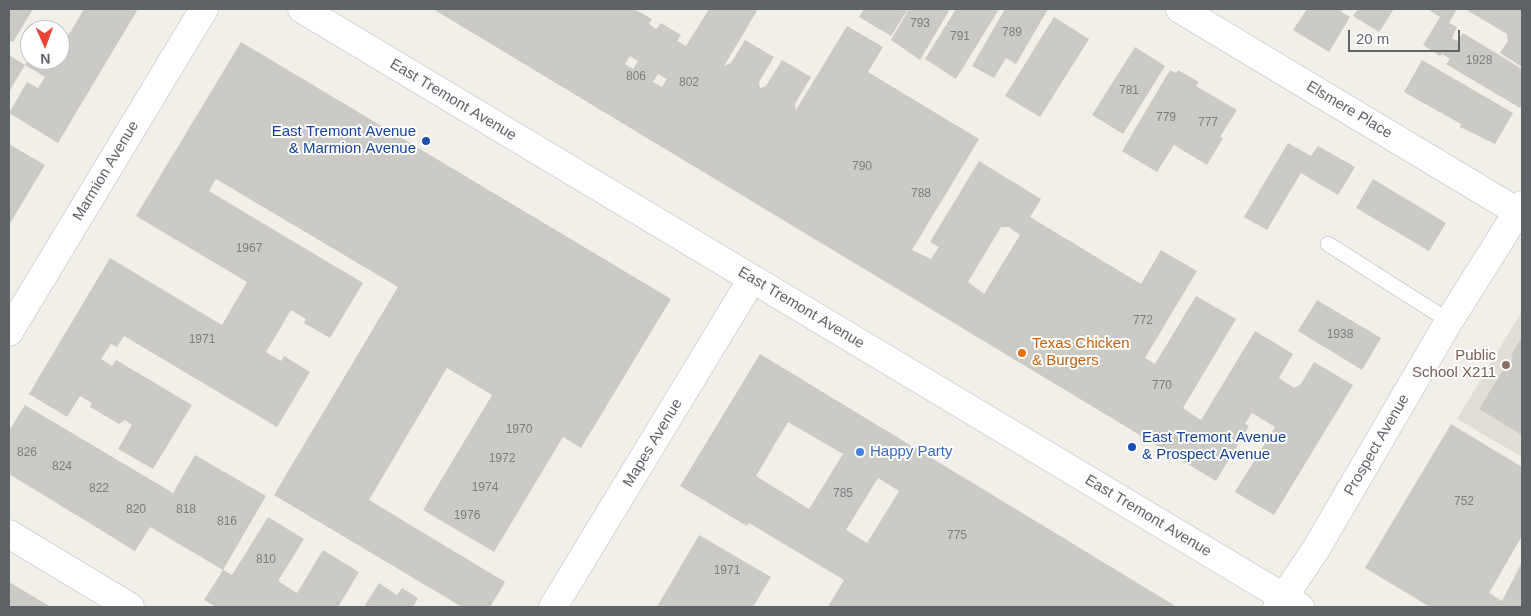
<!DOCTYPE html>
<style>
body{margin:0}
#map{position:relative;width:1531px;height:616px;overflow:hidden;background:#f1efe8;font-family:Arial,sans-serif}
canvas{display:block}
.frame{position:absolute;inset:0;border:10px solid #5f6368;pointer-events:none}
.north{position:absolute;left:20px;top:20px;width:50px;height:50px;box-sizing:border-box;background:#fff;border:1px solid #bfc1c3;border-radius:50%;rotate:178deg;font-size:14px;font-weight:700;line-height:20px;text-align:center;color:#5f6368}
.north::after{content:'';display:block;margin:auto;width:18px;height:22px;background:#ea4335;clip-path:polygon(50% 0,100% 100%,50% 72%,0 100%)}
.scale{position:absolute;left:1348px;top:30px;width:112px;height:22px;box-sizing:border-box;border:2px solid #5f6368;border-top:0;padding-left:6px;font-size:15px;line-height:18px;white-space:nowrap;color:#5f6368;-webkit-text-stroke:4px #fff;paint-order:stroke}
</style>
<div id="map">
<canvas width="1531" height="616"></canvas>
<div class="frame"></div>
<div class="north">N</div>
<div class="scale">20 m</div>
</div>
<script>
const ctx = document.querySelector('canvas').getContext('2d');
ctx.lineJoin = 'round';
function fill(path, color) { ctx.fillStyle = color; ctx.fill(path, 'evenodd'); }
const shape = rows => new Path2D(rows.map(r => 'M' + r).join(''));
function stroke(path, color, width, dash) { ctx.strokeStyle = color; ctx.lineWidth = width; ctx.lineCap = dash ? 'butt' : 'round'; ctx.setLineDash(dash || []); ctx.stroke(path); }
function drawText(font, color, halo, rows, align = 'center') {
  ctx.font = font + ' Arial,sans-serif'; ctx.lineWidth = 4; ctx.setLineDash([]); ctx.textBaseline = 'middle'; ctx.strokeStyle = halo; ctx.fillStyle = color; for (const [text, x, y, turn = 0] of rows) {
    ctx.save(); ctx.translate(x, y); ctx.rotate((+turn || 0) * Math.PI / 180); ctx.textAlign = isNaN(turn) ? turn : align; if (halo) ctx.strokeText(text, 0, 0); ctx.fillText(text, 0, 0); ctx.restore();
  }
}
fill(shape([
 [1522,311,1522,457,1457,419]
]), '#e1ded6');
fill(shape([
 [9,9,33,9,13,42,10,41,9,43],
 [84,9,138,9,58,143,9,113,27,82,38,88,45,77,25,65,30,56,30,60,60,60,60,42,63,44],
 [433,9,634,9,652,19,649,24,656,29,661,23,681,35,677,41,686,46,709,9,758,9,724,66,731,63,745,40,774,57,759,82,760,88,766,86,782,60,811,77,795,104,796,110,847,26,883,47,868,72,979,139,912,250,931,259,939,247,930,242,979,161,1041,199,1030,217,1141,284,1161,250,1197,271,1145,358,1155,364,1196,296,1236,319,1183,408,1201,420,1255,331,1293,354,1279,378,1294,388,1301,384,1314,362,1353,385,1274,515,1235,492,1275,427,1252,413,1245,424,1249,426,1216,481],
 [630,56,638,61,633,69,625,64],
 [658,74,667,79,662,87,653,82],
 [1001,227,1009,227,1020,235,984,294,968,282],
 [864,9,908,9,891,36,859,17],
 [909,9,950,9,920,60,891,40],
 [956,9,999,9,956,79,925,59],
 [1005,9,1048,9,1016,64,1006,58,994,78,972,66],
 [1307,9,1343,9,1341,12,1350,17,1329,52,1293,30],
 [1358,9,1394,9,1379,32,1353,16],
 [1427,9,1457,9,1449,23,1457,27,1452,38,1457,41,1463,33,1522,69,1522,104,1520,108,1446,64,1450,59,1442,54,1440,56,1423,45,1440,17],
 [1465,9,1522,9,1522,67,1500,53,1508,41,1507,34],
 [1054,17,1089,39,1040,117,1005,96],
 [241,42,671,299,581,448,563,437,494,552,423,510,492,395,447,368,369,500,505,582,490,607,462,607,274,495,398,287,216,179,209,191,363,283,330,338,304,323,306,319,291,310,266,352,281,361,284,356,310,372,277,427,124,336,117,347,111,344,101,359,112,366,116,360,192,405,153,469,118,449,132,425,125,420,119,424,90,407,92,403,80,396,67,417,29,394,110,258,222,325,247,282,136,216],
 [1135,47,1165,66,1123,134,1092,115],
 [9,55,25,65,9,92],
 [1422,60,1513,113,1495,144,1460,127,1461,124,1404,92],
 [1170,70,1176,73,1178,70,1199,82,1196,86,1237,110,1220,137,1223,138,1207,165,1174,145,1157,172,1122,151],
 [1288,143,1311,156,1318,146,1355,167,1338,195,1301,173,1267,230,1244,217],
 [9,144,45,165,9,225],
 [1373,179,1446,223,1429,251,1356,208],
 [1317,300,1381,338,1362,370,1298,331],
 [1522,336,1522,435,1479,409,1506,365,1508,366,1513,358,1511,356],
 [760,354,1047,528,1177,607,828,607,844,580,749,523,747,526,680,486],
 [788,422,843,454,809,509,756,476],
 [878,478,899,491,867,543,846,530],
 [25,405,173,493,195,455,266,496,223,570,232,575,268,517,304,539,278,581,297,593,323,550,359,572,338,607,216,607,204,600,223,570,150,527,135,551,9,474,9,431],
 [1451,424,1522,467,1522,536,1489,593,1502,601,1522,562,1522,607,1430,607,1365,568],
 [699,535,771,577,753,607,657,607],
 [9,582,51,607,9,607],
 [379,583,397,595,402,588,418,598,413,607,364,607]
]), '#cccac5');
const lane = shape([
 [1328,244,1449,321]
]);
const street = shape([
 [1180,9,1518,212],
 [9,332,204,9],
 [9,534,130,607],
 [553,607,752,279],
 [1277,607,1316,549,1449,321,1522,205]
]);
const secondary = shape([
 [302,9,1300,607]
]);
stroke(lane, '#b5b8bc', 16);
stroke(street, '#b5b8bc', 29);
stroke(secondary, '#b6babf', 29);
stroke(lane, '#fff', 15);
stroke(street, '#fff', 28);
stroke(secondary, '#fff', 28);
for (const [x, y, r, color] of [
 [426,141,5,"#1a4fb4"],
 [1022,353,5,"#e8710a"],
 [1506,365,5,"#8d6e63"],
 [1132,447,5,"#1a4fb4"],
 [860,452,5,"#3f7fe0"]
]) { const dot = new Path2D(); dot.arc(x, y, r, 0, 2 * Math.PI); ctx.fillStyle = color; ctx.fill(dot); stroke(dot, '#fff', 2); }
drawText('12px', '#7a7d7f', null, [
 ["793",920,24],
 ["789",1012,33],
 ["791",960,37],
 ["1928",1479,61],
 ["806",636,77],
 ["802",689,83],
 ["781",1129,91],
 ["779",1166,118],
 ["777",1208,123],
 ["790",862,167],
 ["788",921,194],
 ["1967",249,249],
 ["772",1143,321],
 ["1938",1340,335],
 ["1971",202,340],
 ["770",1162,386],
 ["1970",519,430],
 ["826",27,453],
 ["1972",502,459],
 ["824",62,467],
 ["1974",485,488],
 ["822",99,489],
 ["785",843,494],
 ["752",1464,502],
 ["820",136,510],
 ["818",186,510],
 ["1976",467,516],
 ["816",227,522],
 ["775",957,536],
 ["810",266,560],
 ["1971",727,571]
]);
drawText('15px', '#5f6368', '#fff', [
 ["East Tremont Avenue",453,100,31],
 ["Elsmere Place",1349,110,31],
 ["Marmion Avenue",106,171,-59],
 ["East Tremont Avenue",801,308,31],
 ["Mapes Avenue",653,443,-59],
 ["Prospect Avenue",1377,445,-60],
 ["East Tremont Avenue",1148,516,31]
]);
drawText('15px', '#164399', '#fff', [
 ["East Tremont Avenue",416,132],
 ["& Marmion Avenue",416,149],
 ["East Tremont Avenue",1142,438,"left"],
 ["& Prospect Avenue",1142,455,"left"]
], 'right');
drawText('15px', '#c56008', '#fff', [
 ["Texas Chicken",1032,344],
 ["& Burgers",1032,361]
], 'left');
drawText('15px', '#785e54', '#fff', [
 ["Public",1496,356],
 ["School X211",1496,373]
], 'right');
drawText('15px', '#366cbe', '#fff', [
 ["Happy Party",870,452]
], 'left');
</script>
